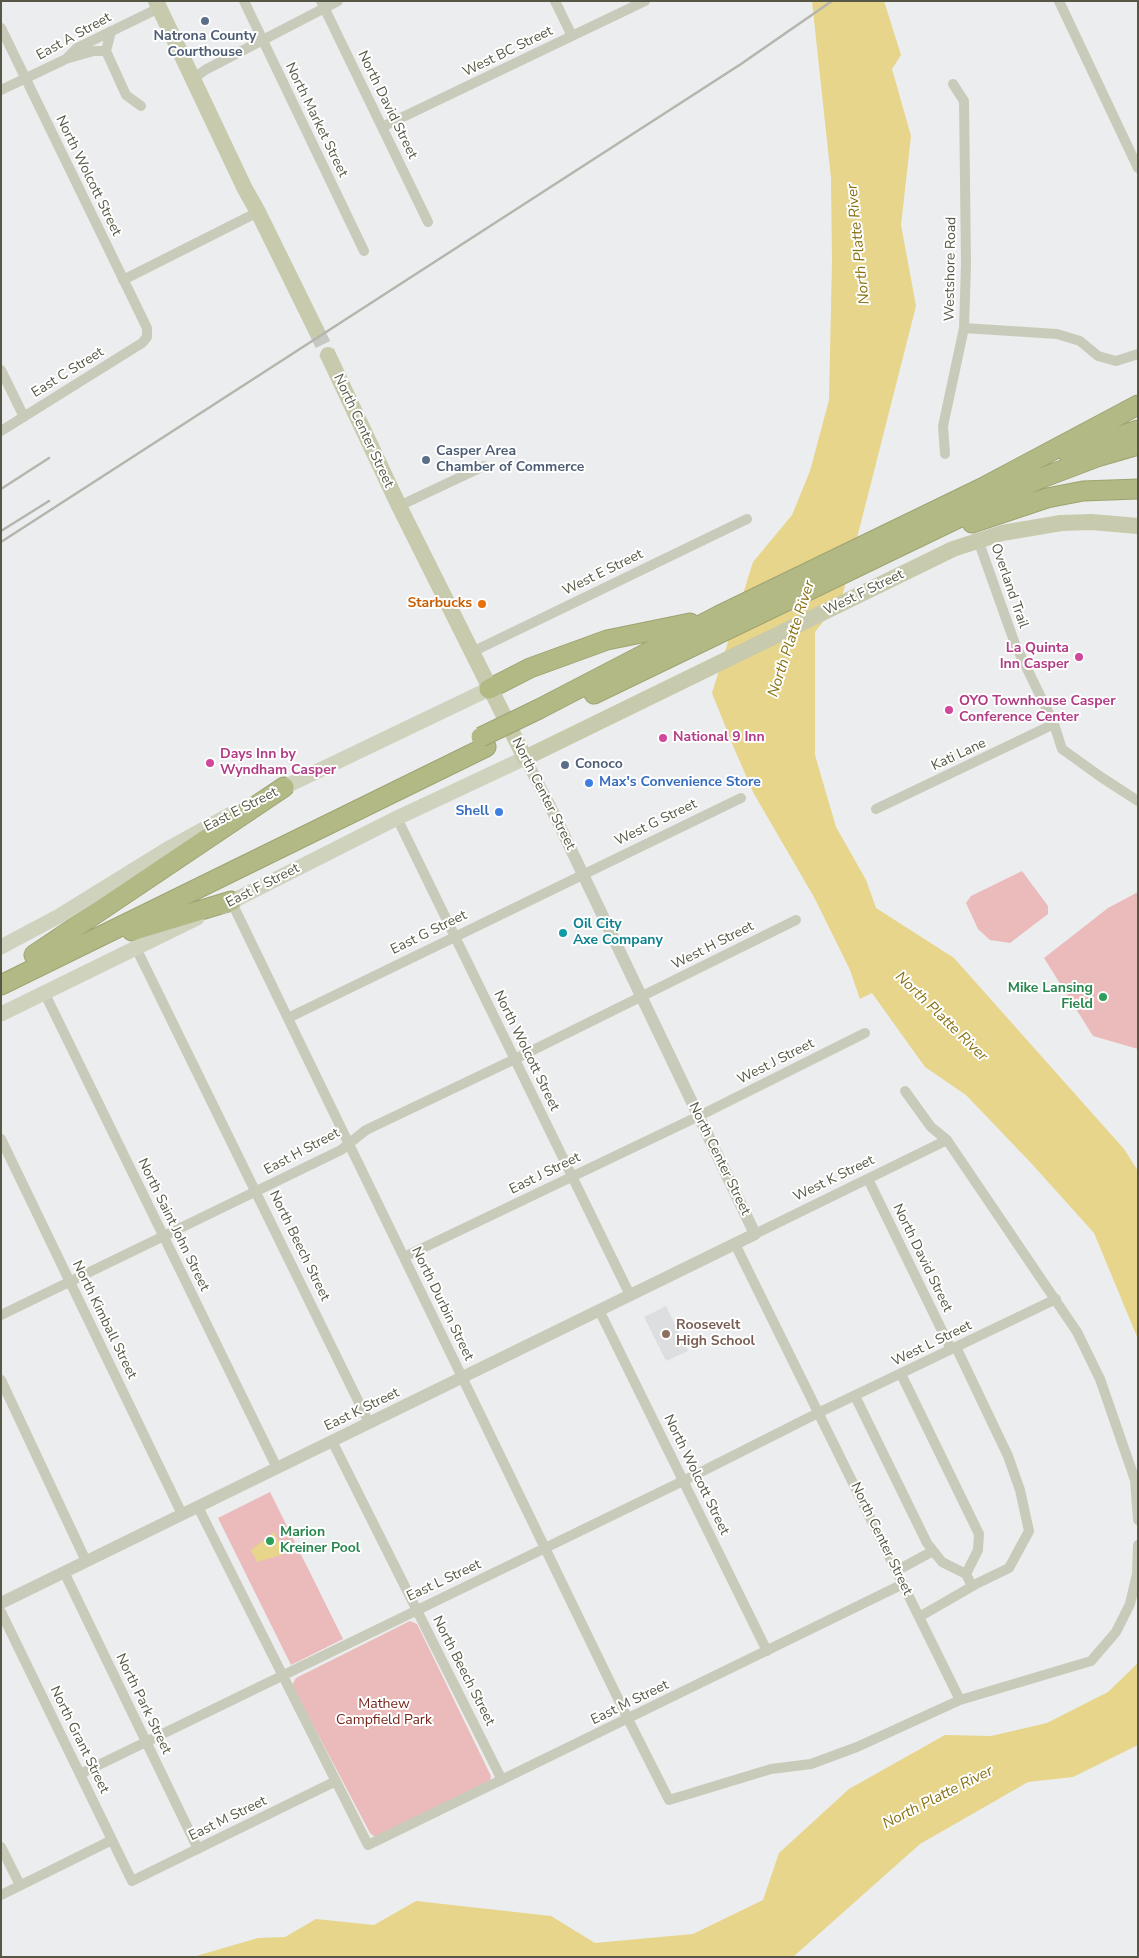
<!DOCTYPE html>
<style>
body{margin:0}
#map{position:relative;width:1139px;height:1958px;overflow:hidden;background:#ecedee;font-family:"Nunito Sans",sans-serif}
canvas{display:block}
.frame{position:absolute;inset:0;border:2px solid #565845;pointer-events:none}
</style>
<div id="map">
<canvas width="1139" height="1958"></canvas>
<div class="frame"></div>
</div>
<script>
const ctx = document.querySelector('canvas').getContext('2d');
ctx.lineJoin = 'round';
function fill(path, color) { ctx.fillStyle = color; ctx.fill(path, 'evenodd'); }
const shape = rows => new Path2D(rows.map(r => 'M' + r).join(''));
function stroke(path, color, width, dash) { ctx.strokeStyle = color; ctx.lineWidth = width; ctx.lineCap = dash ? 'butt' : 'round'; ctx.setLineDash(dash || []); ctx.stroke(path); }
function drawText(font, color, halo, rows, align = 'center') {
  ctx.font = font + ' "Nunito Sans",sans-serif'; ctx.lineWidth = 4; ctx.setLineDash([]); ctx.textBaseline = 'middle'; ctx.strokeStyle = halo; ctx.fillStyle = color; for (const [text, x, y, turn = 0] of rows) {
    ctx.save(); ctx.translate(x, y); ctx.rotate((+turn || 0) * Math.PI / 180); ctx.textAlign = isNaN(turn) ? turn : align; if (halo) ctx.strokeText(text, 0, 0); ctx.fillText(text, 0, 0); ctx.restore();
  }
}
fill(shape([
 [666,1306,688,1351,666,1361,644,1317]
]), '#dddedf');
fill(shape([
 [1022,871,1048,906,1048,914,1010,943,990,940,978,929,966,903,971,896],
 [1138,892,1138,1049,1093,1036,1044,958,1108,908],
 [270,1492,343,1639,291,1665,218,1518],
 [410,1621,417,1624,491,1776,490,1781,375,1837,370,1833,292,1685,296,1678]
]), '#ebbbbb');
fill(shape([
 [812,1,884,1,901,55,892,69,911,136,901,225,916,306,842,597,815,632,815,755,836,827,866,880,876,908,954,958,1124,1149,1138,1171,1138,1339,1094,1233,1031,1163,966,1095,925,1067,872,993,860,999,850,970,814,897,754,794,734,748,712,693,753,562,792,515,810,471,829,400,832,260,831,178],
 [274,1532,284,1554,257,1562,251,1550],
 [1138,1663,1138,1745,1073,1777,1028,1782,920,1844,793,1957,193,1957,258,1938,285,1937,316,1919,374,1925,416,1901,551,1916,595,1943,693,1934,763,1900,779,1853,849,1789,945,1735,991,1736,1047,1723,1108,1692]
]), '#e6d58a');
stroke(shape([
 [316,330,328,355]
]), '#c6c8c4', 16, [16, 8]);
const motorway = shape([
 [1068,453,1138,430],
 [972,523,1047,498,1083,491,1138,489],
 [489,689,530,668,607,640,690,623],
 [594,694,1039,479,1097,457,1138,445],
 [539,709,718,616,982,488,1138,405],
 [132,931,231,901],
 [34,955,284,787],
 [1,985,486,747]
]);
stroke(motorway, '#9ea471', 21);
stroke(shape([
 [244,1,364,251],
 [321,1,428,222],
 [555,1,572,36],
 [1059,1,1138,168],
 [1,28,147,328,147,337,142,343,1,431],
 [111,31,106,51,126,95,141,106],
 [69,58,94,51,106,51],
 [193,79,205,70,338,1],
 [1,90,66,59,77,48,159,8],
 [382,127,645,1],
 [123,280,258,212],
 [964,328,1057,334,1080,341,1098,356,1116,361,1138,354],
 [1,370,24,417],
 [945,454,943,426,964,328,966,264,964,101,953,84],
 [399,506,484,466],
 [978,540,1015,644,1054,724,1062,749,1101,777,1138,801],
 [472,652,747,519],
 [876,809,1054,724],
 [397,818,630,1295],
 [231,901,628,1719,669,1800,771,1769,811,1764,857,1747,960,1700,1091,1661,1116,1632,1130,1604,1137,1574,1138,1545],
 [136,948,369,1423],
 [45,994,277,1468],
 [288,1018,741,798],
 [905,1091,931,1127,947,1140,1077,1332,1100,1379,1135,1480,1138,1520],
 [1,1139,182,1514],
 [868,1179,951,1349],
 [755,1234,947,1140],
 [735,1244,960,1700],
 [404,1257,699,1116,865,1033],
 [599,1310,767,1651],
 [1,1315,341,1150,366,1130,515,1059,796,920],
 [901,1374,979,1534,978,1550,966,1574,972,1586],
 [1,1380,86,1561],
 [855,1396,927,1543,942,1562,966,1574],
 [332,1441,502,1780],
 [198,1507,368,1845,903,1584],
 [896,1571,933,1551],
 [64,1572,198,1849],
 [1,1612,132,1881,336,1781],
 [919,1617,978,1583,1009,1568,1029,1531,1020,1490,1008,1456,956,1347],
 [80,1774,683,1481,818,1413,1056,1299],
 [1,1847,20,1885],
 [1,1895,112,1840]
]), '#c9cbba', 10);
stroke(shape([
 [1,1603,755,1234,555,816,525,758]
]), '#c9cbba', 12);
stroke(shape([
 [274,792,489,689],
 [223,906,397,818,525,758],
 [1,947,61,915,171,847,229,815],
 [1,1014,197,918]
]), '#cfd2bd', 15);
stroke(shape([
 [156,1,245,189,258,212,316,330],
 [328,355,399,506,525,758,953,549,1002,533,1061,523,1091,522,1138,526]
]), '#c7caac', 16);
stroke(motorway, '#b2b985', 19);
stroke(shape([
 [1,489,49,458],
 [1,531,49,501],
 [1,542,741,64,832,1]
]), '#b4b6ae', 2.5);
const motorwayBridge = shape([
 [481,737,539,709]
]);
stroke(motorwayBridge, '#9ea471', 21, []);
stroke(motorwayBridge, '#b2b985', 19);
for (const [x, y, r, color] of [
 [205,21,5,"#5c6f8a"],
 [426,460,5,"#5c6f8a"],
 [482,604,5,"#e8710a"],
 [1079,657,5,"#d1479c"],
 [949,710,5,"#d1479c"],
 [663,738,5,"#d1479c"],
 [210,763,5,"#d1479c"],
 [565,765,5,"#5c6f8a"],
 [589,783,5,"#3f7fe0"],
 [499,812,5,"#3f7fe0"],
 [563,933,5,"#0f9aa8"],
 [1103,997,5,"#2e9e5b"],
 [666,1334,5,"#8d6e63"],
 [270,1541,5,"#2e9e5b"]
]) { const dot = new Path2D(); dot.arc(x, y, r, 0, 2 * Math.PI); ctx.fillStyle = color; ctx.fill(dot); stroke(dot, '#fff', 2); }
drawText('14px', '#565845', '#fff', [
 ["East A Street",74,37,-29],
 ["West BC Street",508,52,-26],
 ["North David Street",387,105,64],
 ["North Market Street",316,120,64],
 ["North Wolcott Street",88,176,64],
 ["Westshore Road",951,269,-89],
 ["East C Street",68,373,-32],
 ["North Center Street",363,431,65],
 ["West E Street",603,573,-26],
 ["Overland Trail",1009,586,71],
 ["West F Street",864,593,-26],
 ["Kati Lane",959,755,-25],
 ["North Center Street",543,794,63],
 ["East E Street",241,810,-27],
 ["West G Street",656,823,-26],
 ["East F Street",263,886,-27],
 ["East G Street",429,933,-26],
 ["West H Street",713,946,-27],
 ["North Wolcott Street",526,1051,64],
 ["West J Street",776,1062,-27],
 ["East H Street",302,1152,-28],
 ["North Center Street",719,1159,64],
 ["East J Street",545,1174,-26],
 ["West K Street",834,1179,-26],
 ["North Saint John Street",173,1225,64],
 ["North Beech Street",299,1246,64],
 ["North David Street",922,1258,64],
 ["North Durbin Street",442,1304,64],
 ["North Kimball Street",104,1320,64],
 ["West L Street",932,1344,-26],
 ["East K Street",362,1410,-26],
 ["North Wolcott Street",696,1475,64],
 ["North Center Street",881,1539,64],
 ["East L Street",444,1581,-25],
 ["North Beech Street",463,1671,63],
 ["East M Street",630,1703,-26],
 ["North Park Street",143,1704,64],
 ["North Grant Street",79,1740,64],
 ["East M Street",228,1819,-26]
]);
drawText('bold 14px', '#4e5e75', '#fff', [
 ["Natrona County",205,37,"center"],
 ["Courthouse",205,53,"center"],
 ["Casper Area",436,452],
 ["Chamber of Commerce",436,468],
 ["Conoco",575,765]
], 'left');
drawText('bold 14px', '#c56008', '#fff', [
 ["Starbucks",472,604]
], 'right');
drawText('bold 14px', '#b23c85', '#fff', [
 ["La Quinta",1069,649,"right"],
 ["Inn Casper",1069,665,"right"],
 ["OYO Townhouse Casper",959,702],
 ["Conference Center",959,718],
 ["National 9 Inn",673,738],
 ["Days Inn by",220,755],
 ["Wyndham Casper",220,771]
], 'left');
drawText('bold 14px', '#366cbe', '#fff', [
 ["Max's Convenience Store",599,783],
 ["Shell",489,812,"right"]
], 'left');
drawText('bold 14px', '#0d838f', '#fff', [
 ["Oil City",573,925],
 ["Axe Company",573,941]
], 'left');
drawText('bold 14px', '#27864d', '#fff', [
 ["Mike Lansing",1093,989],
 ["Field",1093,1005],
 ["Marion",280,1533,"left"],
 ["Kreiner Pool",280,1549,"left"]
], 'right');
drawText('bold 14px', '#785e54', '#fff', [
 ["Roosevelt",676,1326],
 ["High School",676,1342]
], 'left');
drawText('14px', '#74251b', '#fff', [
 ["Mathew",384,1705],
 ["Campfield Park",384,1721]
]);
drawText('italic 15px', '#887213', '#fff', [
 ["North Platte River",859,244,-96],
 ["North Platte River",792,639,-72],
 ["North Platte River",941,1017,44],
 ["North Platte River",938,1798,-27]
]);
</script>
